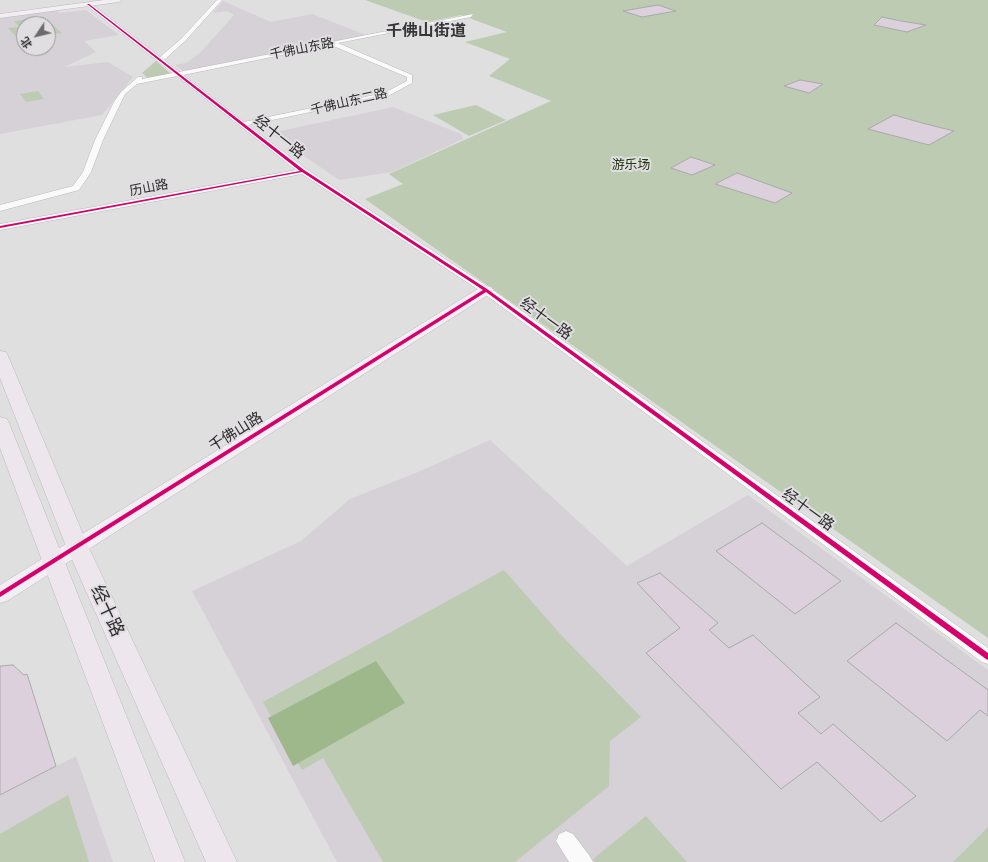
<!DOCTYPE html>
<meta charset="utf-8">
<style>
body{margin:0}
#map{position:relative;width:988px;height:862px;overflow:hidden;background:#dfdfdf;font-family:Figtree,"Noto Sans SC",sans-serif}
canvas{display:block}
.north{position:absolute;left:16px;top:16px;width:40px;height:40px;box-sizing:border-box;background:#e0dee0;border:1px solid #989798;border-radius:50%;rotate:235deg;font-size:11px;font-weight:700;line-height:16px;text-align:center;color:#2d2c2d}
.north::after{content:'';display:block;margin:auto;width:14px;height:18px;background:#6b6b6b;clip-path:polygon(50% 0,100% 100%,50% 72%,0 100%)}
</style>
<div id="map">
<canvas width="988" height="862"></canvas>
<div class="north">北</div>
</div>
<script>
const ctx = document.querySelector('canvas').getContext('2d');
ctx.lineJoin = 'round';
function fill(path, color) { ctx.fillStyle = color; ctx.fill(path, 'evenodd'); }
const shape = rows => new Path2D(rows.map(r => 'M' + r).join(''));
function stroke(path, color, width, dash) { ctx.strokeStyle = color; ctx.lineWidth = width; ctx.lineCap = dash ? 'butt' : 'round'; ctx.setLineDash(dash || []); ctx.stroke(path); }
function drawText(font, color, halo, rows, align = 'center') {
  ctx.font = font + ' Figtree,"Noto Sans SC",sans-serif'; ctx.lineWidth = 4; ctx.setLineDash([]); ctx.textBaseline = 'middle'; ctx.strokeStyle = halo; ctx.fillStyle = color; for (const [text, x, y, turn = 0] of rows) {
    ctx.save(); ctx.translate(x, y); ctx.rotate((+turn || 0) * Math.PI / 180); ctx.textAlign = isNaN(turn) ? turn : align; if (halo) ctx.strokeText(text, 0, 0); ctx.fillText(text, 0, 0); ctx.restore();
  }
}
fill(shape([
 [223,1,271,22,312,14,366,35,183,71,175,65,186,63,200,53,234,15,227,11,213,13],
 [56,10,59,13,86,10,119,35,84,41,96,52,64,67,108,62,133,77,102,115,0,134,0,18],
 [24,24,48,24,48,48,24,48],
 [393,107,461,134,463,139,392,172,339,180,271,133],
 [490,440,627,566,748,495,988,670,988,862,337,862,192,591,301,541,350,499,418,472],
 [76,756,113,862,0,862,0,795]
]), '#d6d1d6');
fill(shape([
 [365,0,988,0,988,638,365,199,403,184,389,174,551,101,489,76,510,59,465,42,507,32,461,15,427,22],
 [43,17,62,33,48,35,48,24,24,24,24,39,18,39,8,28,19,27,14,21],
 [156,61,171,74,148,78,142,73],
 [38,91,44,99,26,102,20,94],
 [476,105,506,120,469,136,433,115],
 [504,570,562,636,641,717,610,741,609,786,515,862,383,862,323,758,302,770,263,702],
 [68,795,89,862,0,862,0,834],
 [646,816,687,862,595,862,593,859],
 [988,827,988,862,953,862]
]), '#bccbb2');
fill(shape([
 [376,661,405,703,293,766,268,718]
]), '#9eb88c');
const building = shape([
 [658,5,676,11,642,17,623,11,658,5],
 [882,17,901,21,926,25,907,32,874,25,882,17],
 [800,80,823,84,809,93,784,86,800,80],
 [894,115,926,124,954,131,929,145,868,129,894,115],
 [691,157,715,165,692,175,671,168,691,157],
 [737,173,792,193,775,203,715,184,737,173],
 [762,523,841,581,795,614,716,551,762,523],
 [660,573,718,623,709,630,729,648,753,635,820,697,798,713,821,734,833,724,916,796,881,822,817,762,781,789,646,653,680,628,637,583,660,573],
 [896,623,988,690,988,716,980,710,947,741,847,661,896,623],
 [13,665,24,675,27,674,56,766,0,795,0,666,13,665]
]);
fill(building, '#dbd0db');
stroke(building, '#aaa', 1);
const minor = shape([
 [217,0,222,0,185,41,164,60,179,72,473,14,471,17,338,43,412,75,412,83,388,96,248,125,306,169,490,288,988,648,988,664,982,662,482,292,302,174,0,230,0,224,296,170,177,76,137,84,125,94,103,140,91,172,79,190,0,211,0,205,73,186,83,172,95,140,114,102,121,92,138,77,142,77,142,79,173,73,86,5,86,3,90,3,160,57,181,39,217,0],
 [331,45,407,77,407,81,384,93,244,122,183,75,331,45],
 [566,831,573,834,589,855,593,862,569,862,556,841,559,834,566,831]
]);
const major = shape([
 [104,0,122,0,119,2,0,18,0,14,104,0],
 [486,286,491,287,493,290,491,293,7,601,0,603,0,585,481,287,486,286]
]);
const highway = shape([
 [0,351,6,352,8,356,88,546,237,862,206,862,66,546,0,378,0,351],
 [0,417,7,419,9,423,185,862,155,862,0,448,0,417]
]);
stroke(minor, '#b8b8b8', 1);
stroke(major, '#bababa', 1);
stroke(highway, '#bababa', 1);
fill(minor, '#fafafa');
fill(major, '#f3eef3');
fill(highway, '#ede7ed');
fill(shape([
 [87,4,89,4,304,170,487,289,988,653,988,660,986,659,486,292,0,597,0,592,483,290,302,172,0,228,0,226,300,171,87,4]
]), '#d6006c');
drawText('13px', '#2d2c2d', '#e0dee0', [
 ["千佛山东路",302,49,-11],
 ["千佛山东二路",349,102,-13],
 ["历山路",149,188,-11]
]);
drawText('13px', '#21390c', '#e0dee0', [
 ["游乐场",631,165]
]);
drawText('15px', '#2d2c2d', '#e0dee0', [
 ["经十一路",279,137,38],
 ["经十一路",546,319,36],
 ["千佛山路",236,432,-32],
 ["经十一路",808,510,36]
]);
drawText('bold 16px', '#373637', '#e0dee0', [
 ["千佛山街道",426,31]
]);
drawText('18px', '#2d2c2d', '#e0dee0', [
 ["经十路",107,611,65]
]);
</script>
